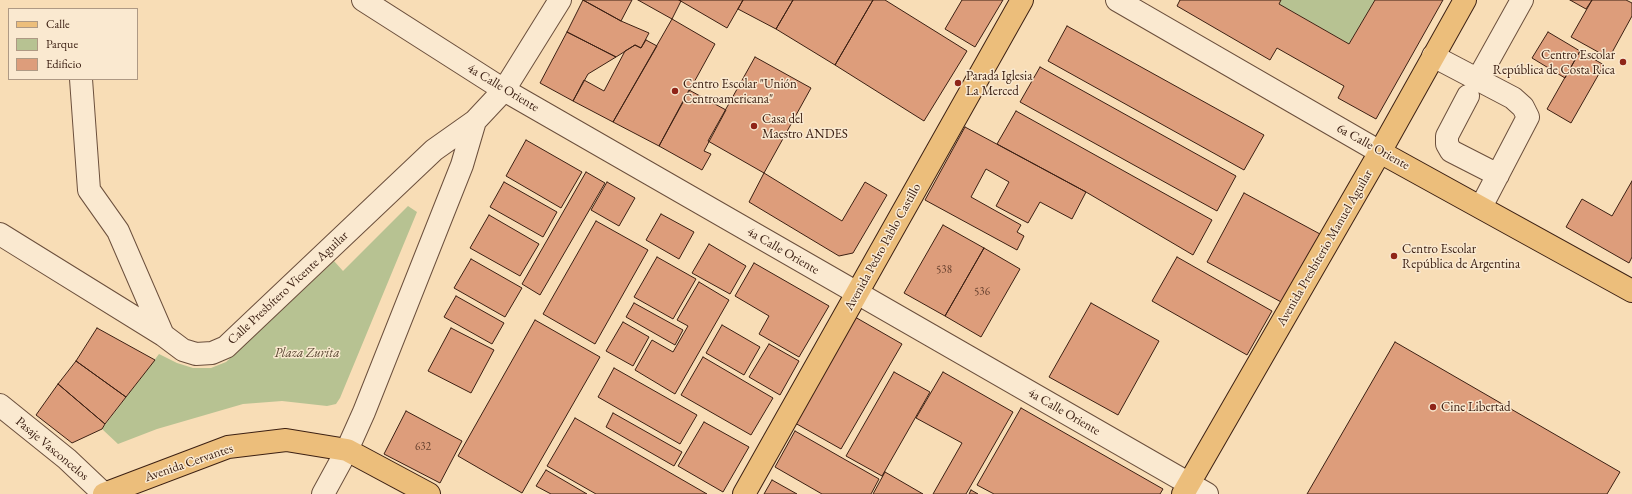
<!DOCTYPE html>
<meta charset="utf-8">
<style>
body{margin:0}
#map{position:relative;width:1632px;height:494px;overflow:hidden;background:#f8ddb6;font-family:"EB Garamond",serif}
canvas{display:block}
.legend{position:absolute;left:8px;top:8px;width:130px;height:72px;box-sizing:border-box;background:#fae9d0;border:1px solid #ae9984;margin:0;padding:5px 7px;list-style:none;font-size:12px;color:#3c2013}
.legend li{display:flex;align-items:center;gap:8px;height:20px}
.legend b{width:20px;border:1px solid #ae9984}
</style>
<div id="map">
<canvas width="1632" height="494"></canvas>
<ul class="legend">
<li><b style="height:5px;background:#ecbe7b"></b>Calle</li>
<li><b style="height:11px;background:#b7c292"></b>Parque</li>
<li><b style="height:11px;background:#dd9d7b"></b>Edificio</li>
</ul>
</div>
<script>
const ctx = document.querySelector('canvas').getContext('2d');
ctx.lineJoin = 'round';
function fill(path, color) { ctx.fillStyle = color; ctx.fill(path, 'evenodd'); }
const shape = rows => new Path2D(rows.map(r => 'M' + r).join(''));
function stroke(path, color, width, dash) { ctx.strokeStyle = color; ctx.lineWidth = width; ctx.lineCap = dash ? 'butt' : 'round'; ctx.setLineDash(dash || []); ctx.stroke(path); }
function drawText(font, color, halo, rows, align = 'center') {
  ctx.font = font + ' "EB Garamond",serif'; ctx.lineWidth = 3; ctx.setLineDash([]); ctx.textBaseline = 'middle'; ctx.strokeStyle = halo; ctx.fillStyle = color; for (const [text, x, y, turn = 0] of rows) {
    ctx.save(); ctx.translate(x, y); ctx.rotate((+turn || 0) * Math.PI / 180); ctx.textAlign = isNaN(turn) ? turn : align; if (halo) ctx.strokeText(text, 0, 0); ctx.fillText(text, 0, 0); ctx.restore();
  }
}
fill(shape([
 [1281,0,1375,0,1349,44,1279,4],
 [408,206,417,212,340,398,336,404,327,406,282,401,243,404,157,429,118,444,102,429,159,354,177,363,193,368,211,368,226,362,334,261,343,271]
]), '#b7c292');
const building = shape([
 [583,0,621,21,649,33,641,48,635,45,616,57,567,32,583,0],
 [583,0,632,0,621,21,583,0],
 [638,0,679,0,681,1,672,19,638,0],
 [679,0,743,0,727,28,679,0],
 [743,0,793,0,776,29,738,9,743,0],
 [793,0,873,0,835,65,776,29,793,0],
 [873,0,885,0,967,51,924,121,835,65,873,0],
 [962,0,1003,0,975,47,945,29,962,0],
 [1180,0,1281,0,1279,4,1349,44,1375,0,1443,0,1376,119,1338,98,1344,86,1277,48,1270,60,1177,6,1180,0],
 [1570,0,1592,0,1586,9,1570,0],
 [1592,0,1626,0,1632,3,1632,16,1609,58,1571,37,1592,0],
 [672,19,715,44,659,146,613,122,672,19],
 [1067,26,1264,135,1244,170,1048,61,1067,26],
 [567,32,616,57,588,74,573,101,540,83,567,32],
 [1548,32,1580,51,1565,78,1532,58,1548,32],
 [646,40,657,46,613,122,573,101,584,80,604,91,625,51,635,45,641,48,646,40],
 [1580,51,1604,65,1571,123,1547,109,1580,51],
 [755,57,811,88,764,173,708,141,755,57],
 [1040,67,1236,176,1217,211,1020,102,1040,67],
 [689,90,726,110,704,151,711,154,702,170,659,146,689,90],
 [1016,111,1212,220,1193,255,1086,192,997,144,1016,111],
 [965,127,1086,192,1072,219,1040,202,1028,223,996,206,1009,182,986,169,971,197,1021,225,1017,232,1024,236,1017,250,925,200,965,127],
 [526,140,582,172,561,208,506,176,526,140],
 [586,172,605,183,540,295,522,284,586,172],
 [764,173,842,221,865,182,887,195,853,253,839,256,749,202,764,173],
 [1632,181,1632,257,1629,263,1566,227,1582,199,1612,216,1632,181],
 [504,182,557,212,543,237,490,207,504,182],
 [607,182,635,198,619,226,591,210,607,182],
 [1244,193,1320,234,1283,303,1207,262,1244,193],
 [661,214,694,232,679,259,646,240,661,214],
 [489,215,539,244,520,276,470,248,489,215],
 [596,221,648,250,595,344,543,314,596,221],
 [943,225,984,248,945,316,904,293,943,225],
 [709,244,746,266,730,294,692,273,709,244],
 [984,248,1020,269,981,337,945,316,984,248],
 [657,257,696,279,673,319,634,297,657,257],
 [1177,257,1272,311,1247,355,1152,301,1177,257],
 [471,259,522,288,505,317,454,288,471,259],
 [754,263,829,306,799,357,759,334,769,316,735,296,754,263],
 [699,282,729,300,675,394,635,370,652,340,673,352,688,326,677,320,699,282],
 [456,296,504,323,492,344,444,317,456,296],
 [634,303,683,330,675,345,626,317,634,303],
 [1091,303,1159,341,1118,415,1049,377,1091,303],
 [855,317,902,344,841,449,795,423,855,317],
 [535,320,600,357,522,493,458,456,535,320],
 [623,322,649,337,633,366,606,351,623,322],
 [722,325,760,347,744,375,706,353,722,325],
 [97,328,155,360,126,397,76,361,97,328],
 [451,328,494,350,471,393,428,371,451,328],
 [1395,342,1620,472,1607,494,1307,494,1395,342],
 [769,344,799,361,780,395,749,377,769,344],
 [703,357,773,398,751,435,681,395,703,357],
 [76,361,126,397,105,424,58,384,76,361],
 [614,368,697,415,680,444,598,397,614,368],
 [894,372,930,392,882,476,846,456,894,372],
 [943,372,1013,412,966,494,933,494,962,443,916,418,943,372],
 [58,384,105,424,102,429,72,443,36,415,58,384],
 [1021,408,1163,489,1160,494,994,494,977,485,1021,408],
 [406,411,462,441,440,483,384,454,406,411],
 [613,413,682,452,674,466,606,427,613,413],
 [575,418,707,494,596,494,547,466,575,418],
 [704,422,749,447,723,492,678,466,704,422],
 [795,431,879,479,871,494,822,494,775,467,795,431],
 [546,470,587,494,551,494,536,486,546,470],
 [885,472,923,494,873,494,885,472],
 [772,480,797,494,764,494,772,480],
 [971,490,978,494,969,494,971,490]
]);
fill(building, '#dd9d7b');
stroke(building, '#3c2013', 1);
const minor = shape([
 [363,0,504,90,1207,494],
 [1117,0,1380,152],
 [1433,56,1513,98,1523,107,1528,117,1481,207],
 [81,79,89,190,118,231,163,335],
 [1478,79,1522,0],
 [1468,96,1447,136,1447,144,1451,151,1498,175],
 [0,234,163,335,183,350,196,354,212,353,226,347,434,150,475,121],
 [0,405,67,459,104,494],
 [323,494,347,450,364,412,462,165,475,121,504,90,560,0]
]);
const major = shape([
 [1380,152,1632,291],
 [104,494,228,447,286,440,347,450,429,494],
 [744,494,1022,0],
 [1183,494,1380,152,1465,0]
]);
stroke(minor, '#6b4f3c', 24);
stroke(major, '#3c2013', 24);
stroke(minor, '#fae9d0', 22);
stroke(major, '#ecbe7b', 22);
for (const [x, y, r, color] of [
 [1623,62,4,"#8f2418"],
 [958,83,4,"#8f2418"],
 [675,91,4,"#8f2418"],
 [754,126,4,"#8f2418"],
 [1394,256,4,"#8f2418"],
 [1433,407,4,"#8f2418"]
]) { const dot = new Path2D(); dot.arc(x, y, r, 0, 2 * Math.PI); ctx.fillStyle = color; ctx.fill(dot); stroke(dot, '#fae9d0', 1.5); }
drawText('11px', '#643f2d', null, [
 ["538",944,270],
 ["536",982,292],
 ["632",423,447]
]);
drawText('13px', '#3c2013', '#fae9d0', [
 ["Centro Escolar",1615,55,"right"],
 ["República de Costa Rica",1615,70,"right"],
 ["Parada Iglesia",966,76],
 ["La Merced",966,91],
 ["Centro Escolar \"Unión",683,84],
 ["Centroamericana\"",683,99],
 ["Casa del",762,119],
 ["Maestro ANDES",762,134],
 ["Centro Escolar",1402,249],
 ["República de Argentina",1402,264],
 ["Cine Libertad",1441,407]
], 'left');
drawText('13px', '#3c2013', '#fae9d0', [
 ["4a Calle Oriente",503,88,31],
 ["6a Calle Oriente",1373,147,29],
 ["Avenida Pedro Pablo Castillo",883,247,-61],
 ["Avenida Presbíterio Manuel Aguilar",1325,248,-60],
 ["4a Calle Oriente",783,251,30],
 ["Calle Presbítero Vicente Aguilar",288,288,-43],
 ["4a Calle Oriente",1064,412,30],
 ["Pasaje Vasconcelos",52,449,40],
 ["Avenida Cervantes",189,463,-19]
]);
drawText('italic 13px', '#5b4833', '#fae9d0', [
 ["Plaza Zurita",307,353]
]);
</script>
